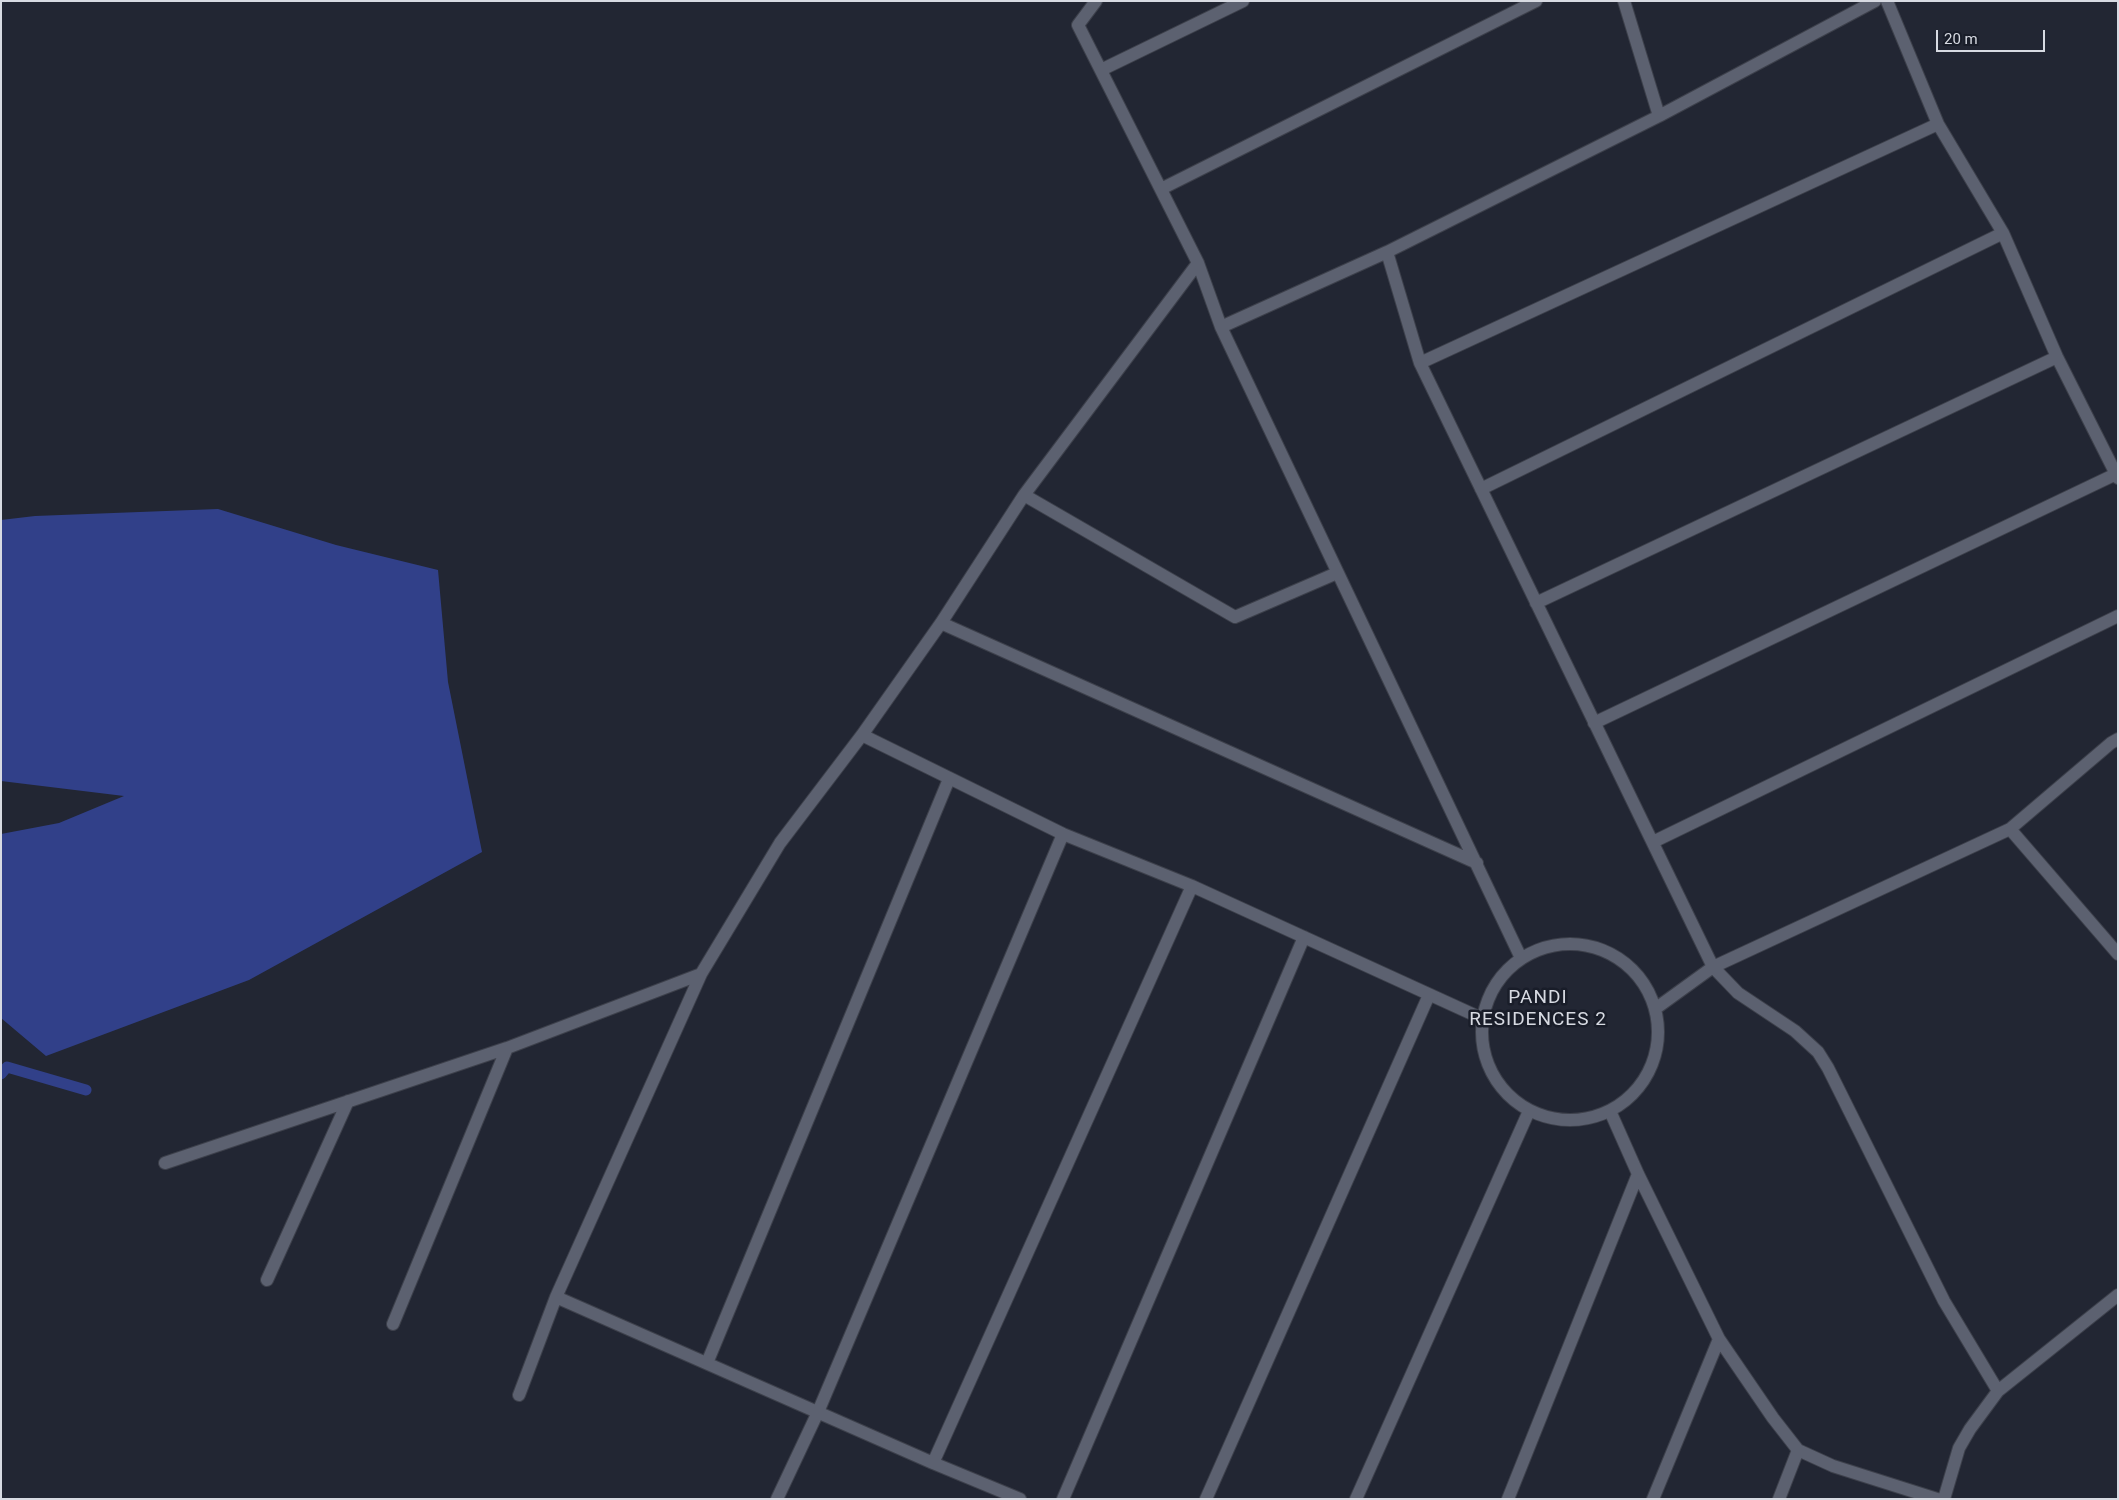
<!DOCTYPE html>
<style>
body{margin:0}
#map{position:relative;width:2119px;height:1500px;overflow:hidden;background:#222633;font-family:Roboto,sans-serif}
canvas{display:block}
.frame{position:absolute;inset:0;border:2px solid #d7dae2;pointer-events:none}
.scale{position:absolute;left:1936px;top:30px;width:109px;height:22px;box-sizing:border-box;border:2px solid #d7dae2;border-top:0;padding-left:6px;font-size:15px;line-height:18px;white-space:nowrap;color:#d7dae2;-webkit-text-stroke:4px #191d29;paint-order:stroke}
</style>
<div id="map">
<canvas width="2119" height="1500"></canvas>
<div class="frame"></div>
<div class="scale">20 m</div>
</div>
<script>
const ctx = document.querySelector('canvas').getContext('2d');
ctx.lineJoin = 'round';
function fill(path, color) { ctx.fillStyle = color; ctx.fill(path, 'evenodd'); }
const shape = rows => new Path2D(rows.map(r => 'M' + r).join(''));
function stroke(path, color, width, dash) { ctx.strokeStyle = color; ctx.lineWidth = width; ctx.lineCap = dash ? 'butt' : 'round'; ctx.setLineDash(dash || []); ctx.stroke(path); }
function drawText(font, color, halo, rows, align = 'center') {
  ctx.font = font + ' Roboto,sans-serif'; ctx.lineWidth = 5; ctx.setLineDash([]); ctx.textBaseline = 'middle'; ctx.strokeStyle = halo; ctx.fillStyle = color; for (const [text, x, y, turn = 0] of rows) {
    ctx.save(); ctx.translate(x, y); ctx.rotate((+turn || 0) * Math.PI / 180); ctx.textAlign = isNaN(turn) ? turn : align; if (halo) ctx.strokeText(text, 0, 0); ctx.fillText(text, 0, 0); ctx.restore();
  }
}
fill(shape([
 [218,509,336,545,438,570,448,682,482,852,249,980,46,1056,1,1018,1,834,59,823,124,796,1,781,1,520,35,516]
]), '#314089');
stroke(shape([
 [1,1074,7,1067,86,1090]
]), '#314089', 11);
const minor = shape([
 [1096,1,1078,25,1198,263,1221,327,1521,958],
 [1624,1,1659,116],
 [1887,1,1938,124,2003,233,2057,357,2118,478],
 [1101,70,1243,1],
 [1161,189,1536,1],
 [1387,252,1420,363,1713,967,1738,993,1795,1031,1818,1052,1828,1068,1944,1301,1998,1391],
 [1221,327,1387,252,1659,116,1875,1],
 [1420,363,1938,124],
 [1481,489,2003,233],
 [1024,495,1235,617,1337,573],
 [1536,603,2057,357],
 [941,623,1477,863],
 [1594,723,2116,474],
 [862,735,1063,834,1192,886,1481,1018],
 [2010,829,2118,954],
 [1653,842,2118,616],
 '1482 1032a88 88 0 1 1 176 0a88 88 0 1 1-176 0Z',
 [1655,1009,1713,967,2010,829,2111,743,2118,739],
 [1610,1111,1638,1174,1719,1339,1773,1418,1798,1450,1833,1466,1937,1499],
 [165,1163,507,1048,701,974],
 [267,1280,348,1101],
 [556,1297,933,1463,1020,1499],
 [393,1324,507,1048],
 [707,1363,949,779],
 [519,1395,556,1297,701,974,780,843,862,735,941,623,1024,495,1198,263],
 [933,1463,1192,886],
 [777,1499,818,1412,1063,834],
 [1063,1499,1304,937],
 [1206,1499,1429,995],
 [1356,1499,1529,1111],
 [1508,1499,1638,1174],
 [1653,1499,1719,1339],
 [1779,1499,1798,1450],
 [1944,1499,1959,1448,1970,1429,1998,1391,2118,1295]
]);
stroke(minor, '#3d404b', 14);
stroke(minor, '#5c6170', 12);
ctx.letterSpacing = '1px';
drawText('19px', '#d7dae2', '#191d29', [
 ["PANDI",1538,998],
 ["RESIDENCES 2",1538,1020]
]);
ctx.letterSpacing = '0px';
</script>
